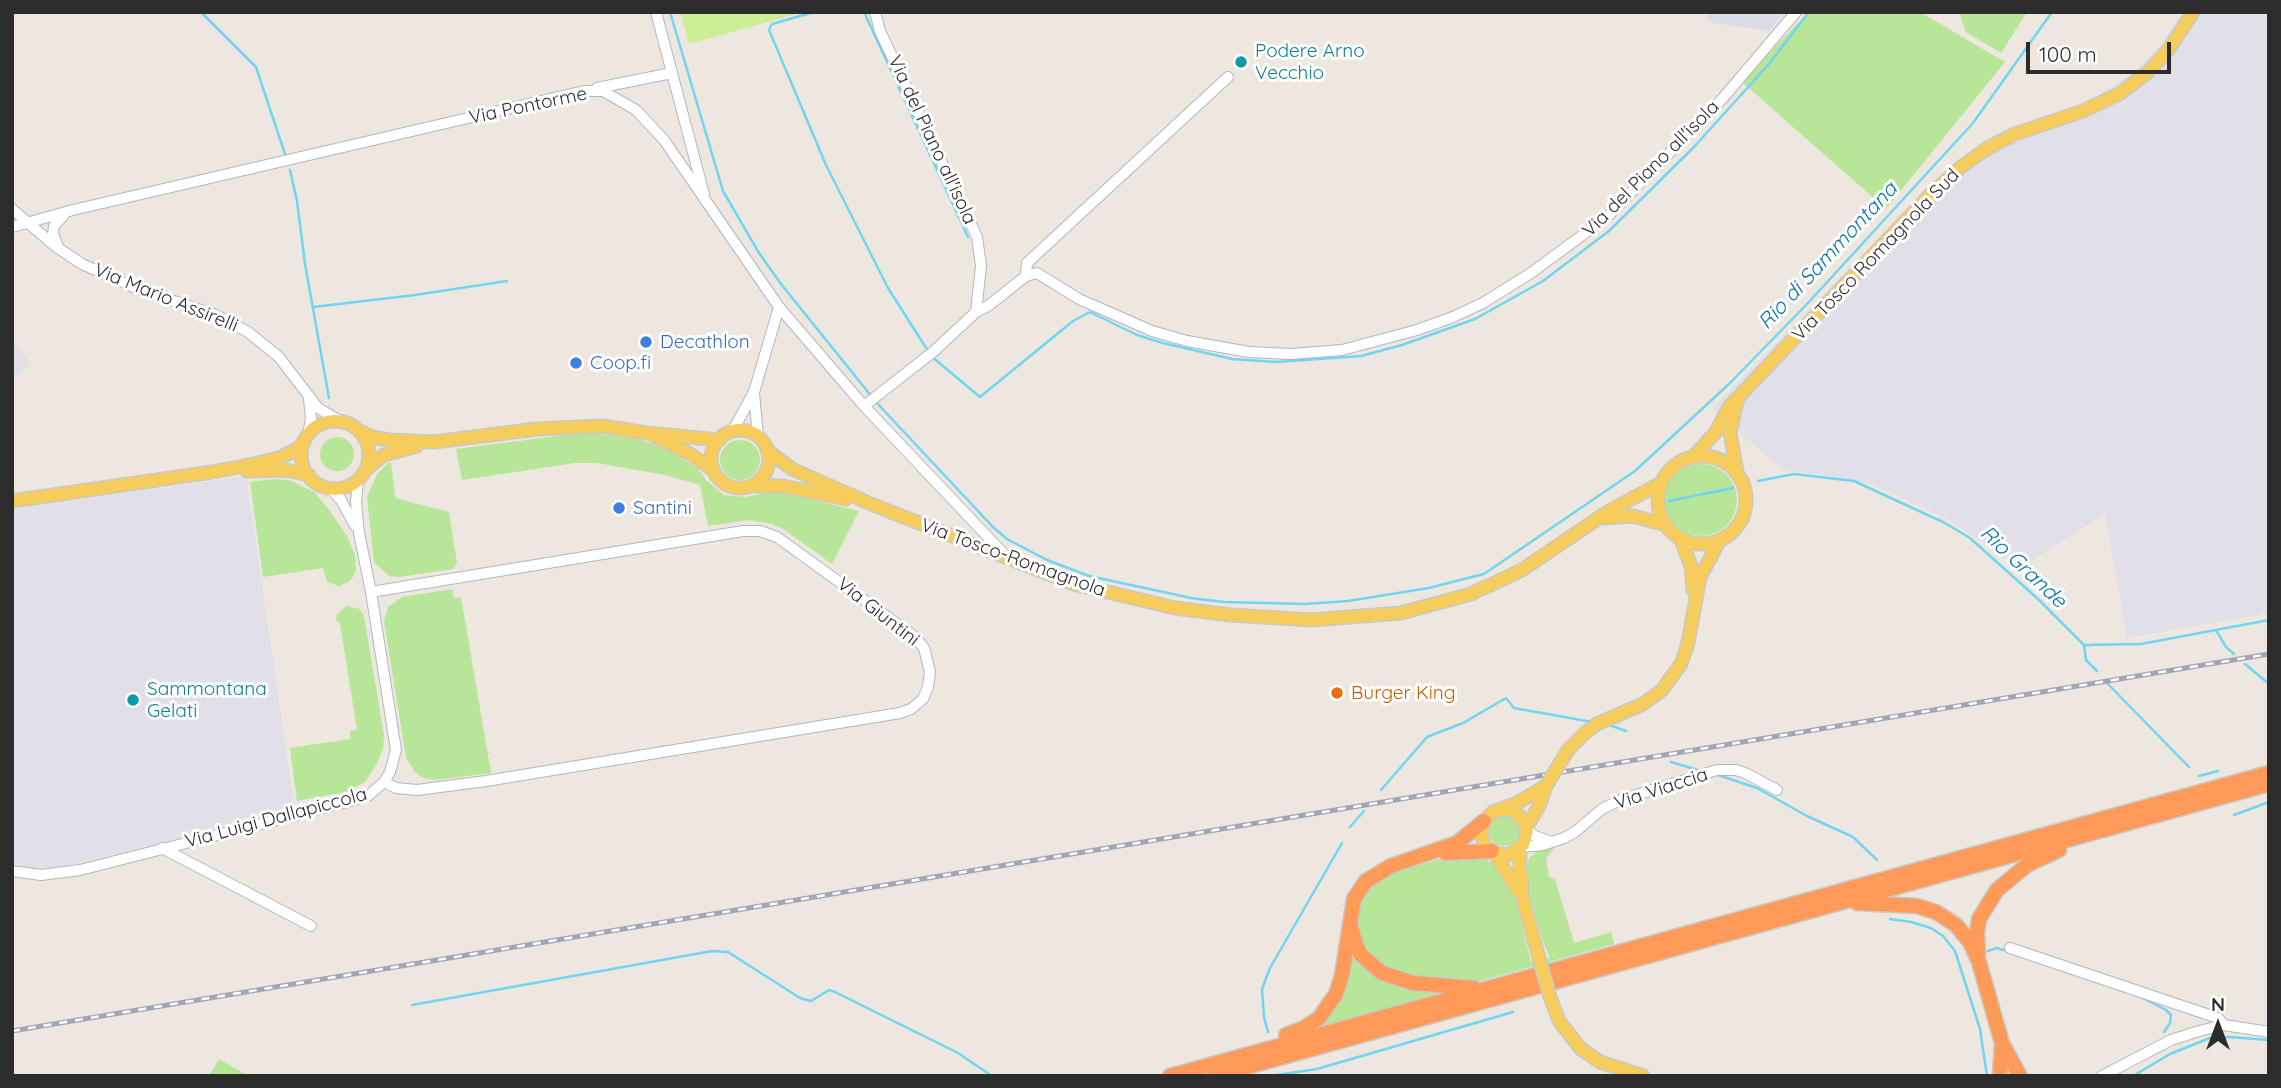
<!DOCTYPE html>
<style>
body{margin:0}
#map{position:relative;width:2281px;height:1088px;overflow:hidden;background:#eee7df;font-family:Quicksand,sans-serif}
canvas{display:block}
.frame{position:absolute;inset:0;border:14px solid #2c2c2c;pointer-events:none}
.north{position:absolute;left:2183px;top:990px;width:70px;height:70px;-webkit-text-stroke:5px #fff;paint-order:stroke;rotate:0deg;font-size:19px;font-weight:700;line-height:28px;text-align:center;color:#2c2c2c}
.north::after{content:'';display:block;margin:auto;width:24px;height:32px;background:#2c2c2c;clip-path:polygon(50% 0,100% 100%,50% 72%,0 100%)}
.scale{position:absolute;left:2026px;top:42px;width:145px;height:32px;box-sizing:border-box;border:4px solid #2c2c2c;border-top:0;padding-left:9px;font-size:21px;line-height:24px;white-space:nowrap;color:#2c2c2c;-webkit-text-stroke:5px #fff;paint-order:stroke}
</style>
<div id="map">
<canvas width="2281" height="1088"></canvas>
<div class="frame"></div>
<div class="north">N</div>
<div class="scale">100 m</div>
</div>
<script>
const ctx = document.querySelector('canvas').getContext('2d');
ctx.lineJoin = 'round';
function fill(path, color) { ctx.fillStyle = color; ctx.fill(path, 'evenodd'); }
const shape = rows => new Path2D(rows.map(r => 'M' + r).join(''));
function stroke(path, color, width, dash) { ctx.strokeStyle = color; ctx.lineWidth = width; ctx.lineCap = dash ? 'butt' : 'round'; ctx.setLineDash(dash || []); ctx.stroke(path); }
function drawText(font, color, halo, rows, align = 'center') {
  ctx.font = font + ' Quicksand,sans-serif'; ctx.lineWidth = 6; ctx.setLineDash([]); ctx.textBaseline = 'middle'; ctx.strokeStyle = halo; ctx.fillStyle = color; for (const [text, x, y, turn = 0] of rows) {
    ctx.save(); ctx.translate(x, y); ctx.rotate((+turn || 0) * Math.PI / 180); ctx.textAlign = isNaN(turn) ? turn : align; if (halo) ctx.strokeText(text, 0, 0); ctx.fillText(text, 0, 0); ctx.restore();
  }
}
fill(shape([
 [2182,12,2269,12,2269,613,2127,638,2105,513,2021,568,1947,519,1881,488,1836,477,1783,470,1712,409,1937,178,1984,142,2086,103,2131,74,2159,47],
 [12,340,31,364,12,379],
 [246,476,294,805,150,846,56,868,33,868,12,863,12,509]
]), '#e1dfe7');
fill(shape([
 [1708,12,1785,12,1769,31,1713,23,1706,19]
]), '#dadde7');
fill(shape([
 [1808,12,1920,12,2005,62,1886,209,1742,82],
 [1959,12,2027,12,2001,53,1966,32],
 [581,433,615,435,642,440,668,450,698,469,707,481,724,495,745,497,765,493,785,493,859,511,832,564,785,530,772,524,749,520,708,526,700,485,665,475,597,463,575,463,462,480,456,449],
 '320 454a17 17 0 1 1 34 0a17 17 0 1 1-34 0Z',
 '720 460a20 20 0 1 1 40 0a20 20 0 1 1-40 0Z',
 [391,462,395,498,449,512,457,563,453,569,399,577,389,576,374,562,367,497,377,474,387,464],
 '1665 500a36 36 0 1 1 72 0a36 36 0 1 1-72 0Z',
 [273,479,289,480,314,492,330,511,347,536,355,555,356,570,353,577,348,582,339,586,327,582,323,568,263,577,250,482],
 [452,589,454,598,461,597,491,773,436,780,423,778,415,772,406,758,384,621,388,607,402,597],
 [347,606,360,609,364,616,384,735,383,749,376,765,365,782,346,792,297,801,290,748,350,739,350,731,357,730,340,623,336,620,337,614],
 '1489 831a15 15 0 1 1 30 0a15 15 0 1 1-30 0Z',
 [1556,846,1546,858,1549,877,1555,879,1574,943,1611,932,1614,944,1476,982,1431,983,1380,968,1357,939,1359,906,1362,897,1367,890,1384,876,1440,859,1470,856,1485,859,1496,866,1514,893,1531,962,1550,958,1542,939,1525,880,1529,858,1537,851],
 [1350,950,1367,967,1441,992,1441,994,1313,1030],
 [219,1059,249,1076,209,1076]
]), '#b7e699');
fill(shape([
 [680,12,803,12,689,44]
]), '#ccee95');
stroke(shape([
 [201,12,256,67,285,154],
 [670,12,723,191,759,253,781,284,872,397],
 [814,12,772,24,769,30,826,165,888,288,928,351],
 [864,12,968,237],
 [290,170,297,201,305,264,329,398],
 [313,307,415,295,507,281],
 [931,356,980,397,1073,321,1090,312,1137,335,1163,343,1232,359,1276,362,1361,356,1402,345,1475,319,1543,281,1609,231,1694,147,1768,65,1809,12],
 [876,402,993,527,1007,539,1047,560,1089,576,1191,598,1224,602,1305,604,1348,601,1429,588,1484,574,1635,471,1730,383,1808,303,1973,123,2052,12],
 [1758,481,1794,474,1854,481,1945,523,1970,538,2038,599,2084,645,2141,644,2269,620],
 [1669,501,1733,488],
 [2216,630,2226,647,2234,654],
 [2084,645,2086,660,2097,671],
 [2245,664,2269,684],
 [2106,682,2189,767],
 [1609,725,1626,731],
 [1671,762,1701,771],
 [1718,775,1757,788,1807,816,1853,837,1877,860],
 [2199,776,2218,771],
 [1381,790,1427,737,1463,723,1506,698,1514,708,1592,722],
 [2234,815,2269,802],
 [1350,827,1364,811],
 [1890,919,1911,922,1931,928,1943,936,1955,951,1980,1029,1987,1076],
 [1988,951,1997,948,2007,951],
 [2139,996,2166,1010,2171,1015,2170,1023,2164,1032],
 [412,1005,712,951,728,952,800,998,811,1001,829,990,835,992,958,1053,992,1076],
 [1268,1032,1264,1017,1262,989,1270,968,1342,843],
 [1270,1076,1317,1069,1513,1012],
 [2133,1076,2170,1054,2210,1038,2230,1037,2269,1040]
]), '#6fd5f3', 2.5);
const minor = shape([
 [656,12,672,73],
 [875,12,880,31,977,237,981,266,976,312],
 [597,88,672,73,704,194],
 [12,209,55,246,82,264,138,289,216,315,248,332,279,357,318,408,340,421],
 [12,227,73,210,584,91,603,91,636,110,664,140,779,307,864,406,1004,554],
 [58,247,53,234,54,226,64,215],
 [1026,276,1027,263,1228,77],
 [754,393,758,437],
 [864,406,933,352,976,312,988,306,1026,276,1037,273,1079,299,1152,331,1187,341,1249,352,1291,354,1342,350,1417,330,1453,317,1483,303,1531,273,1607,217,1723,98,1796,12],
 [732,432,754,392,779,307],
 [308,434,311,419,309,399],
 [330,488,341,500,355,526],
 [371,592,743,531,760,531,777,537,914,636,924,648,930,672,928,687,923,699,911,709,900,713,486,781,417,790,396,788,384,782],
 [1527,830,1535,836,1551,842],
 [1521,847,1543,845,1564,838,1575,832,1602,809,1620,800,1717,770,1736,770,1745,773,1777,790],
 [162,848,311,926],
 [12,871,41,875,80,870,351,801,369,795,384,782,390,772,396,750,371,592,359,533,356,503,358,480],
 [2010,948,2218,1018,2224,1025],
 [2102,1076,2171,1040,2199,1031,2224,1025,2269,1032]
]);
const major = shape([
 '301 455a34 34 0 1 1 68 0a34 34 0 1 1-68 0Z',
 '711 459a29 29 0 1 1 58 0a29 29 0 1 1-58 0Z',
 [360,431,372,437,389,440,434,442,537,429,602,426,647,433,719,440],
 [654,436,690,454,712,469],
 [767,450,792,469,871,504,1074,584,1175,608,1231,615,1312,620,1401,613,1471,594,1522,570,1609,511,1661,483],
 '1658 500a44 44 0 1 1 88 0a44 44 0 1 1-88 0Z',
 [1693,457,1715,433,1729,407,1931,194,1961,167,1986,149,2015,134,2083,111,2119,94,2147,73,2169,49,2193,12],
 [368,468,384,455,417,446],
 [247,471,286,470,309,475],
 [1737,472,1730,433,1737,401],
 [751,486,783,486,846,499],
 [12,501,212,472,254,464,282,457,299,448,304,442],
 [1602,518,1633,516,1666,525],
 [1680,537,1691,566,1693,590],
 [1688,643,1700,577,1720,540],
 [1502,810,1511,810,1519,815,1527,830,1523,845,1508,855,1494,853,1485,845,1481,835,1484,821,1493,812,1517,803,1546,786],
 [1526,828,1539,806,1546,786],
 [1520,848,1520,868,1523,900,1539,958],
 [1494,853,1518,891],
 [1549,994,1559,1021,1581,1049,1600,1062,1643,1076]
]);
const highway = shape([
 [1446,853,1492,851],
 [1857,903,1917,906,1936,912,1956,925,1970,942,1979,962,2002,1043,2020,1076],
 [1351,927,1356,945,1361,955,1382,973,1413,983,1474,988],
 [1978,954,1977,933,1979,919,1997,890,2027,865,2059,850],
 [1286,1035,1304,1028,1319,1018,1336,994,1342,975,1354,899,1366,881,1391,866,1457,843,1484,821],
 [1170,1076,2269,773],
 [1214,1076,2269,784],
 [2000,1076,2002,1044]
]);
stroke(minor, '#b2b6c0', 12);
stroke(major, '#c8c8c8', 15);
stroke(highway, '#c8c8c8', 17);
stroke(minor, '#fff', 10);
stroke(major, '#f6cc5c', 12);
stroke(highway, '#ff9a59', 14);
const rail = shape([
 [12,1031,2269,654]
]);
stroke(rail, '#a1a5b7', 5);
stroke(rail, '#fff', 2.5, [8]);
const majorBridge = shape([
 [1546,786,1568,750,1586,732,1597,724,1643,704,1662,690,1681,664,1688,643],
 [1539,958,1549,994]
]);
stroke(majorBridge, '#c8c8c8', 15, []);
stroke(majorBridge, '#f6cc5c', 12);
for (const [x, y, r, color] of [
 [1241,62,7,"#0f9aa8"],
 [646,342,7,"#3f7fe0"],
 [576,363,7,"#3f7fe0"],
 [619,508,7,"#3f7fe0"],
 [1337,693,7,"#e8710a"],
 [133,700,7,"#0f9aa8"]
]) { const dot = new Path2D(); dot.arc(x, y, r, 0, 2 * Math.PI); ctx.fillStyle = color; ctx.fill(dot); stroke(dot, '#fff', 2.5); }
drawText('19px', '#0d838f', '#fff', [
 ["Podere Arno",1255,51],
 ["Vecchio",1255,73],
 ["Sammontana",147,689],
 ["Gelati",147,711]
], 'left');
drawText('19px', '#2c2c2c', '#fff', [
 ["Via Pontorme",528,106,-12],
 ["Via del Piano all'isola",932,140,65],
 ["Via del Piano all'isola",1651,169,-45],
 ["Via Tosco Romagnola Sud",1876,255,-46],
 ["Via Mario Assirelli",166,298,22],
 ["Via Tosco-Romagnola",1013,558,20],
 ["Via Giuntini",878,612,38],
 ["Via Viaccia",1661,789,-18],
 ["Via Luigi Dallapiccola",276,818,-15]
]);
drawText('19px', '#366cbe', '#fff', [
 ["Decathlon",660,342],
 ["Coop.fi",590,363],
 ["Santini",633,508]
], 'left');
drawText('19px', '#c56008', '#fff', [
 ["Burger King",1351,693]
], 'left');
drawText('italic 21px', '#0975a4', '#fff', [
 ["Rio di Sammontana",1828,256,-47],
 ["Rio Grande",2023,567,43]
]);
</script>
